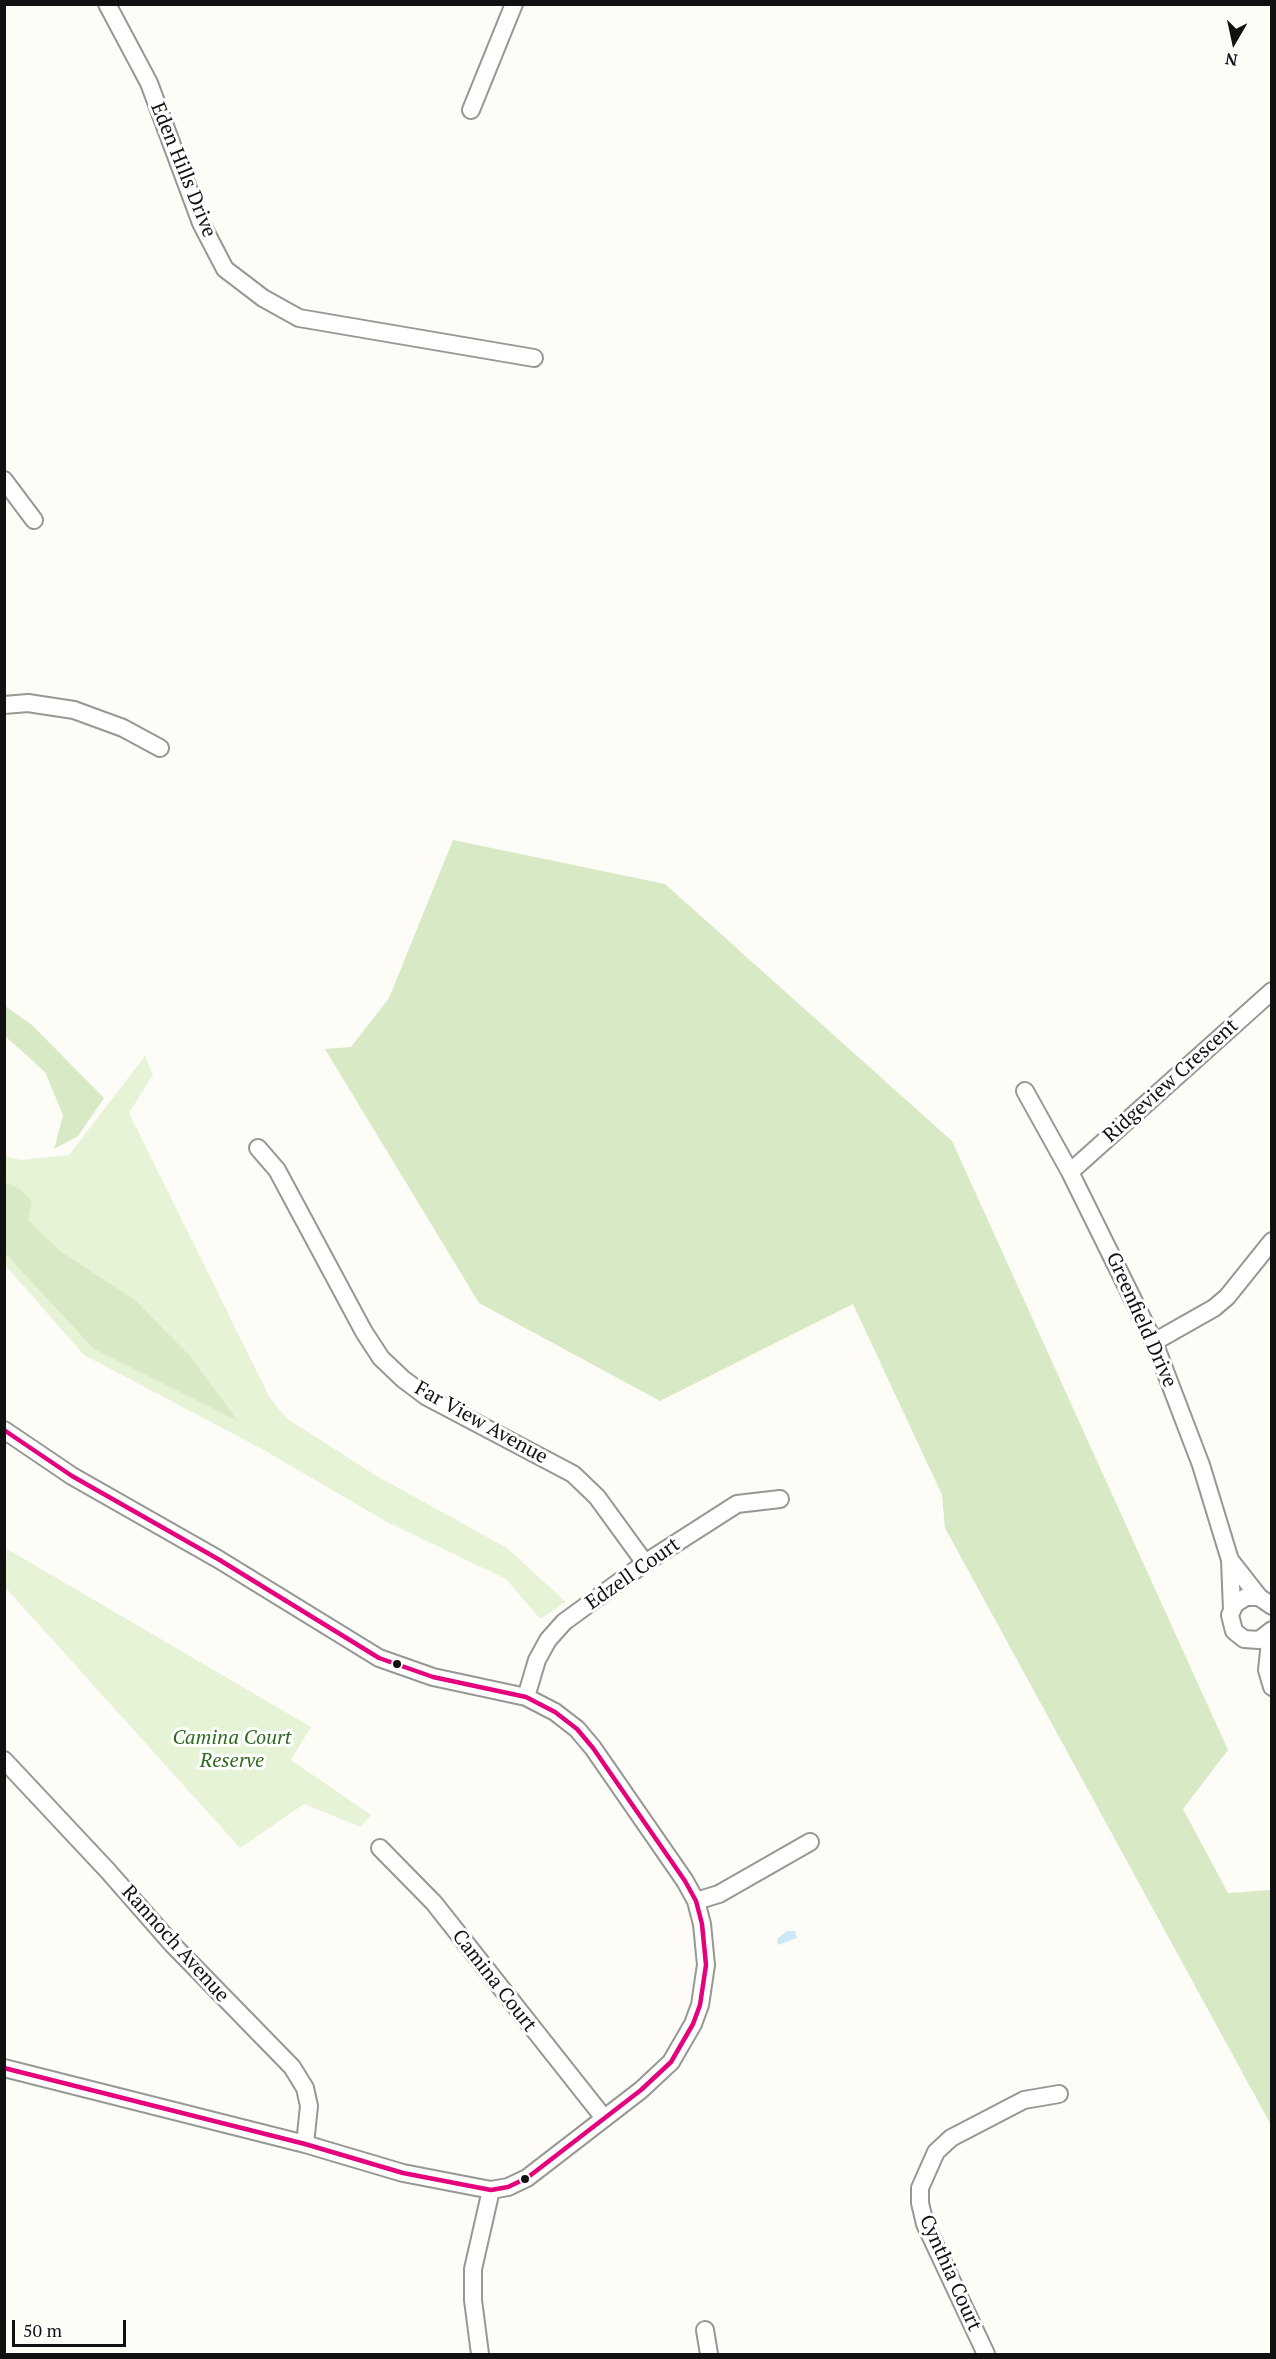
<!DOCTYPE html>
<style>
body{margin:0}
#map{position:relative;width:1276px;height:2359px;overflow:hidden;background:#fdfcf7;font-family:"PT Serif",serif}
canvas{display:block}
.frame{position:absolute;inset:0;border:6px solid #111;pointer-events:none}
.north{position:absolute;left:1204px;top:12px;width:60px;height:60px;-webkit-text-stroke:4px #fff;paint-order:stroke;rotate:189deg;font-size:16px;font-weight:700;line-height:24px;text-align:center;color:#111}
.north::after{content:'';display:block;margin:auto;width:21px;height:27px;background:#111;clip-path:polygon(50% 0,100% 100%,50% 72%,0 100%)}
.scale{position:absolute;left:12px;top:2320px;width:114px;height:27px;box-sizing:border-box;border:3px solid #111;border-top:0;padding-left:8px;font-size:18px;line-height:21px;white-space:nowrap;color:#111;-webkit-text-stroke:4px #fff;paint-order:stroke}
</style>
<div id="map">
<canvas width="1276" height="2359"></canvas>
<div class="frame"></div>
<div class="north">N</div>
<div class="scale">50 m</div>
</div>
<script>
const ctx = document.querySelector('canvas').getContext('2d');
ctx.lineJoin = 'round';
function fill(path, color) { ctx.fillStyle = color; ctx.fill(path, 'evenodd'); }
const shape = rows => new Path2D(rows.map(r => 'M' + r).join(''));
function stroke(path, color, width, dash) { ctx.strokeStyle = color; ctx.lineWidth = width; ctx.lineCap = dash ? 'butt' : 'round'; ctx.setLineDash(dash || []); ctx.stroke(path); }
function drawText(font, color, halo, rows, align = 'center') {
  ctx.font = font + ' "PT Serif",serif'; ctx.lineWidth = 6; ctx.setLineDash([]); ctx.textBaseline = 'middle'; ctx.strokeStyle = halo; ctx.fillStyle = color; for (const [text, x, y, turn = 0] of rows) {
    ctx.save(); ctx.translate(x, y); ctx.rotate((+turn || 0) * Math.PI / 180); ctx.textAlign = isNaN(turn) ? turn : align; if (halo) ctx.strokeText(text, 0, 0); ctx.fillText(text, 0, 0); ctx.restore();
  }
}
fill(shape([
 [145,1056,153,1075,129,1113,270,1398,286,1418,375,1475,507,1548,566,1602,540,1619,506,1579,387,1522,262,1449,84,1355,5,1265,4,1156,21,1160,69,1155],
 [7,1549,311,1727,291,1760,371,1815,361,1827,304,1804,240,1848,5,1587]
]), '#e7f3d7');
fill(shape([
 [453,840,665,884,952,1141,1228,1750,1183,1809,1228,1893,1271,1890,1271,2125,945,1528,942,1495,853,1304,660,1401,479,1303,325,1049,351,1047,389,998],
 [5,1006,32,1025,104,1098,78,1136,54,1149,63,1115,45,1072,5,1036],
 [5,1182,20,1189,32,1201,28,1220,60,1251,135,1300,189,1355,238,1421,94,1349,5,1253]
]), '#d8eac5');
fill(shape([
 [787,1931,795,1931,797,1938,778,1945,777,1939]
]), '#cde8f7');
const minor = shape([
 [107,4,149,83,201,223,225,269,263,298,299,318,534,358],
 [471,110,514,4],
 [4,480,34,520],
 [4,705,28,703,74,710,123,728,160,748],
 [1025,1091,1070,1172,1154,1342,1201,1465,1230,1560,1232,1610],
 [258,1148,277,1170,364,1332,381,1358,403,1379,427,1397,573,1474,597,1497,645,1563],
 [1070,1172,1272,991],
 [1154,1342,1214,1308,1227,1297,1272,1241],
 [4,1430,72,1476,218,1559,379,1658,433,1677,526,1697,555,1712,577,1729,593,1748,685,1881,696,1901,702,1924,706,1965,700,2005,693,2024,671,2062,641,2090,527,2178,508,2187,491,2190,403,2173,305,2144,4,2068],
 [1230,1560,1259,1597],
 [1272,1606,1259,1597,1246,1597,1235,1604,1230,1615,1234,1631,1244,1639,1259,1640,1272,1630],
 [1271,1632,1267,1670,1272,1687],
 [526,1697,537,1660,548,1640,564,1622,645,1563,737,1504,780,1499],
 [4,1760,108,1871,172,1944,292,2067,305,2088,309,2106,305,2144],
 [380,1848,434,1903,604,2118],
 [696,1901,719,1894,810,1842],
 [705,2330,709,2354],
 [480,2354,473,2300,473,2269,491,2190],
 [986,2354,925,2224,920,2203,920,2188,936,2152,951,2138,1024,2100,1059,2094]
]);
stroke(minor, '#979795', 20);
stroke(minor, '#fffffe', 16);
stroke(shape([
 [4,1430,72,1476,218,1559,379,1658,433,1677,526,1697,555,1712,577,1729,593,1748,685,1881,696,1901,702,1924,706,1965,700,2005,693,2024,671,2062,641,2090,527,2178,508,2187,491,2190,403,2173,305,2144,4,2068]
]), '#e5007d', 4.5);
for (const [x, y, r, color] of [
 [397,1664,5,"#111"],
 [525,2179,5,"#111"]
]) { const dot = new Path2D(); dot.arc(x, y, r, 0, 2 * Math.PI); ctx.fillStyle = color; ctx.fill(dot); stroke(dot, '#fff', 2); }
drawText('20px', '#111', '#fff', [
 ["Eden Hills Drive",183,170,68],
 ["Ridgeview Crescent",1171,1081,-42],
 ["Greenfield Drive",1141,1320,66],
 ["Far View Avenue",481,1423,29],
 ["Edzell Court",633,1574,-35],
 ["Rannoch Avenue",175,1944,48],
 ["Camina Court",494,1981,52],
 ["Cynthia Court",950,2273,66]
]);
drawText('italic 20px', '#2f6b1f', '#fff', [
 ["Camina Court",232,1738],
 ["Reserve",232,1761]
]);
</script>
